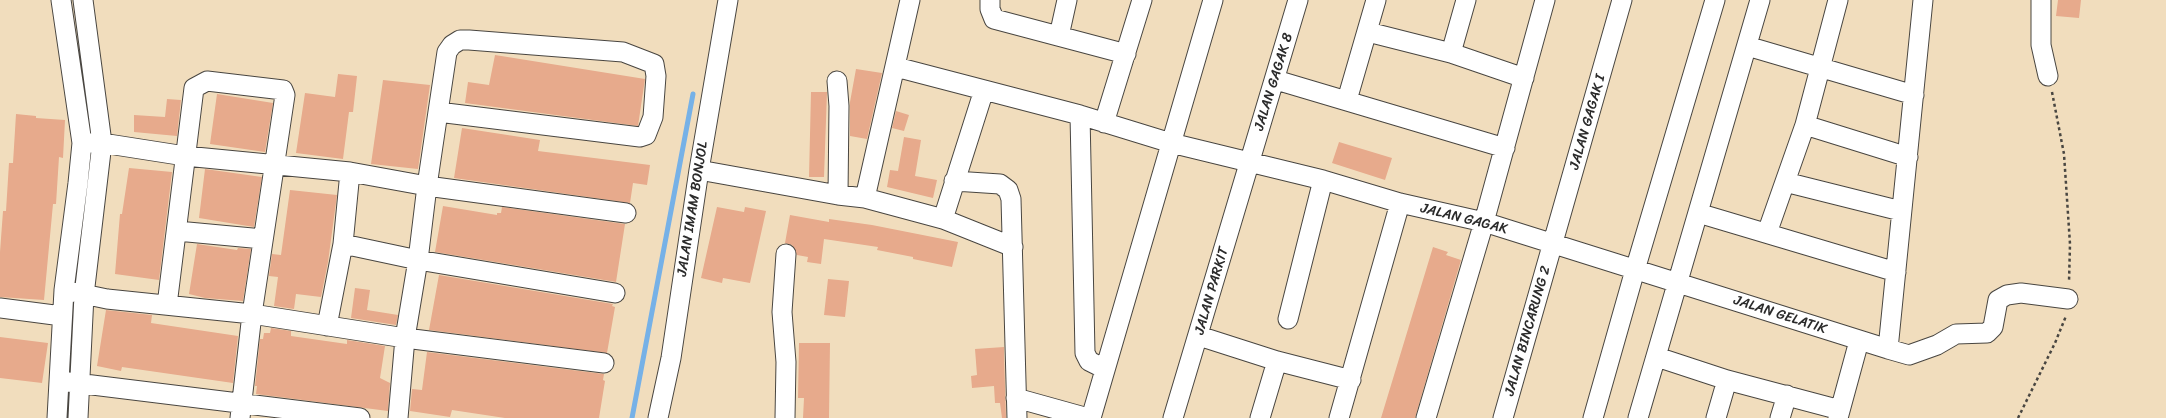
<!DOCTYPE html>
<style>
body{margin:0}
canvas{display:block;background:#f1ddbd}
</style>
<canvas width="2166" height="418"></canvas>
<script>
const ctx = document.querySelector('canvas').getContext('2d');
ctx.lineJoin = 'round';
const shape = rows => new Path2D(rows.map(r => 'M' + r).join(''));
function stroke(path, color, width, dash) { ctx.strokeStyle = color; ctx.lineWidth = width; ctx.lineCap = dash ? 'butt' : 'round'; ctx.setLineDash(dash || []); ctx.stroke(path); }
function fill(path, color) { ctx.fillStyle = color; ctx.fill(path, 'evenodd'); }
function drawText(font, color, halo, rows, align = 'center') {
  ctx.font = font + ' Sriracha,sans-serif'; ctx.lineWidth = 3; ctx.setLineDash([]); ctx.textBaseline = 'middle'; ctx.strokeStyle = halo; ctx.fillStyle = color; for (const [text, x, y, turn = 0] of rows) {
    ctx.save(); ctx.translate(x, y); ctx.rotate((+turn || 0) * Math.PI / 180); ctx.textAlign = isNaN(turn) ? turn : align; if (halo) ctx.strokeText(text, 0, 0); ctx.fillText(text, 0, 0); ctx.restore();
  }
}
stroke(shape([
 [632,418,693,94]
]), '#76b1e7', 5);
fill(shape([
 [2058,0,2081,0,2079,18,2056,16],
 [495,55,645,79,638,126,465,103,468,82,489,85],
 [856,69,882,73,867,139,850,136,850,102],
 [338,74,357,76,353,112,349,112,343,159,296,153,305,93,335,97],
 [383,80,430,85,418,169,371,164],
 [811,92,827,92,824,177,809,177],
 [217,94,273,103,265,152,210,144],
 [167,99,181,100,177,136,134,132,134,115,165,117],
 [896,111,909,115,904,131,892,128],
 [16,114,36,116,36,118,65,120,63,158,59,157,56,204,53,204,44,300,0,297,0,252,3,211,6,211,9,163,13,163],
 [462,128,540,140,538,151,650,165,647,185,633,183,630,203,454,178],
 [904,137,921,140,915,176,937,180,933,198,887,187,890,170,898,171],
 [1339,142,1392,158,1385,180,1332,163],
 [129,168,172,172,159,280,115,274,120,214,122,214],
 [205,169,262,177,254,227,199,218],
 [290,190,337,195,328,262,321,297,296,294,294,309,274,306,278,277,269,276,272,254,281,255],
 [443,206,497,215,497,213,501,213,502,207,625,224,616,282,435,252],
 [717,207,744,212,745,207,766,211,750,283,723,278,722,283,701,278],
 [790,215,829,222,829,219,872,225,958,242,952,267,913,259,913,257,877,250,878,247,824,239,821,264,807,262,808,257,797,255,792,245,785,243],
 [197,244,237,250,238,248,251,249,243,301,205,298,189,294],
 [1433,247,1448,252,1446,255,1461,260,1415,418,1381,418],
 [439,275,613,304,612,306,615,307,607,353,429,330],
 [828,279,849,281,845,317,824,315],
 [355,288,370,290,367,310,398,315,396,325,351,318],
 [106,310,152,315,151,323,238,336,233,383,122,367,121,371,97,366],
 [271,328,291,331,291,336,347,344,347,340,385,346,380,378,390,383,388,411,256,394,257,386,255,386,260,339,263,339,264,333,270,333],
 [0,337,48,343,42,383,0,378],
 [799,343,830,343,829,418,803,418,804,398,798,398],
 [1004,347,1004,355,1006,418,1002,418,1000,403,995,403,994,386,972,388,971,376,977,375,975,349],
 [427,352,604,374,603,380,605,381,599,418,505,418,452,410,450,417,410,411,412,389,422,390]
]), '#e7aa8c');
const minor = shape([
 [990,0,990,9,994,19,1126,54],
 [2041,0,2041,45,2048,76],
 [1368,32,1451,53,1524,78],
 [1059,36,1067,0],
 [1747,46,1914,95],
 [1451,53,1466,0],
 [896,67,1080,115,1171,143,1323,180,1400,203,1484,222,1888,349,1923,0],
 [1276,80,1505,148],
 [837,81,839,106,838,195],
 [1347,100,1376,0],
 [1080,115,1085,353,1089,361,1105,369],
 [1104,123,1142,0],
 [1805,125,1908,157],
 [82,143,102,143,185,156,350,172,427,186,626,213],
 [699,170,838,195,865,198,943,219,1013,247],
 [954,181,1000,184,1008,190,1011,199,1017,418],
 [1785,182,1901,211],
 [865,198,910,0],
 [1698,213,1896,272],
 [943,219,984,90],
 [177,231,263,239],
 [1767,233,1805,125,1838,0],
 [343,244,418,260,615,293],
 [64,290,107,299,252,314,405,338,604,363],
 [167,305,194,88,207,81,283,90,285,95,252,314,240,418],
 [0,308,62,316],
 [1288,319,1323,180],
 [327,326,343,244,350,172],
 [1199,336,1277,361,1351,380],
 [1888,349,1909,355,1937,345,1956,334,1987,333,1993,327,1998,300,2007,295,2021,293,2068,299],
 [1657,357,1727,380,1840,410],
 [68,382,360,418],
 [1016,398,1088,418],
 [57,418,64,290,78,183,82,143,61,0],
 [78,418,84,295,102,143,83,0],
 [398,418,405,338,418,260,427,186,438,112,447,52,452,45,460,40,469,40,623,52,654,64,656,76,653,117,646,135,640,137,438,112],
 [658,418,671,358,699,170,728,0],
 [785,418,786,362,782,312,786,254],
 [1091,418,1213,0],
 [1173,418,1298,0],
 [1260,418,1277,361],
 [1339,418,1400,203],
 [1426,418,1484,222,1545,0],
 [1503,418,1622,0],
 [1593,418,1635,270,1715,0],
 [1638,418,1760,0],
 [1716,418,1727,380],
 [1780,418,1787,395],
 [1838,418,1859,341]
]);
stroke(minor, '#494641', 21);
stroke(shape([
 [2052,92,2064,154,2070,244,2069,282],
 [2018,418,2055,343,2066,316]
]), '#494641', 2.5, [3, 3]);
stroke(minor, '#fff', 19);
drawText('14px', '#2b2b2b', '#fff', [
 ["JALAN GAGAK 8",1274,82,-73],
 ["JALAN GAGAK I",1588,122,-74],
 ["JALAN IMAM BONJOL",693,209,-81],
 ["JALAN GAGAK",1464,219,14],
 ["JALAN PARKIT",1212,291,-74],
 ["JALAN GELATIK",1780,315,18],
 ["JALAN BINCARUNG 2",1528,331,-74]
]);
</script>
